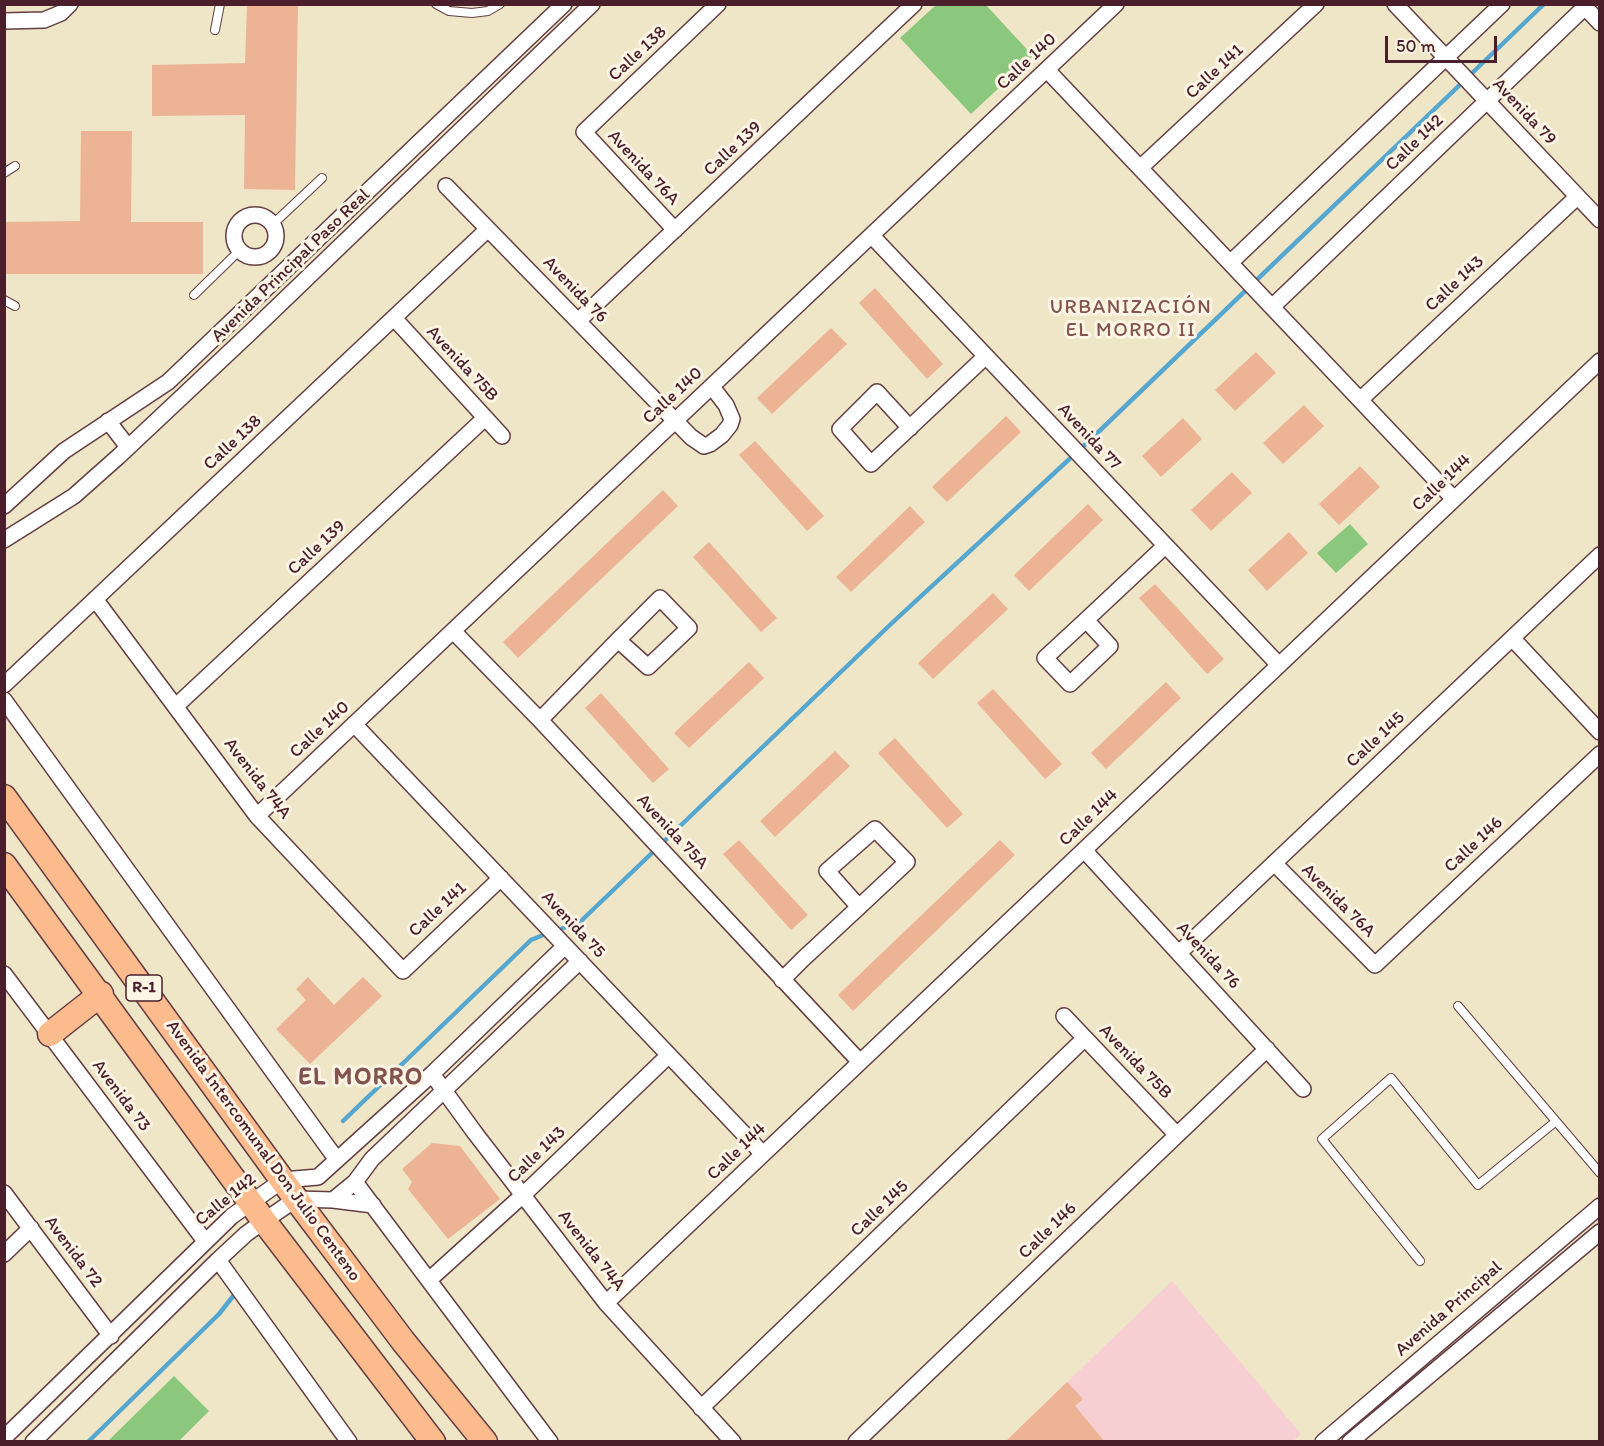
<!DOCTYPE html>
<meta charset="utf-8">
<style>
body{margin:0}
#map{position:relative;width:1604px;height:1446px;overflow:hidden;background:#eee6c7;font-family:Itim,sans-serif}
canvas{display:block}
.frame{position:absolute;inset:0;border:6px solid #4a1f2b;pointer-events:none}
.scale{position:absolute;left:1385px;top:36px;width:112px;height:27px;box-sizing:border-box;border:3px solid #4a1f2b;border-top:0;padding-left:8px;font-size:18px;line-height:21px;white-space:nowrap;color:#4a1f2b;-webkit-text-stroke:4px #fcf5e5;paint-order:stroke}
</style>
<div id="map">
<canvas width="1604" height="1446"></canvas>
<div class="frame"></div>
<div class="scale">50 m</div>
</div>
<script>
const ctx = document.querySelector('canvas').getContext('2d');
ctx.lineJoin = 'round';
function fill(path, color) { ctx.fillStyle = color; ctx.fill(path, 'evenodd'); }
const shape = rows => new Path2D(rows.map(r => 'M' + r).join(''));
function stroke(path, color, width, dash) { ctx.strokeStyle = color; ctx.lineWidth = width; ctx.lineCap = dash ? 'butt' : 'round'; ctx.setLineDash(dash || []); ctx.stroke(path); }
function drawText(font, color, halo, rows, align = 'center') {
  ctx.font = font + ' Itim,sans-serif'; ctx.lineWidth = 6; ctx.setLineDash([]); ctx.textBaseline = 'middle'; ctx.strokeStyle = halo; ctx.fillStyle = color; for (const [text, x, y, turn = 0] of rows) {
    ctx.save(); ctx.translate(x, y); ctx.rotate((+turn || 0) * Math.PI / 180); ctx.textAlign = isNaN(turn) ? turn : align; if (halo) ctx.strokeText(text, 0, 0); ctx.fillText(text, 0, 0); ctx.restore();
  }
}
fill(shape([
 [1172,1281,1301,1434,1292,1442,1005,1442]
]), '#f7cfd2');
fill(shape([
 [937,4,986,5,1033,56,971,114,900,38],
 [1350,524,1368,544,1336,573,1317,553],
 [174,1376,209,1411,179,1441,108,1441]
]), '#8bc87e');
stroke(shape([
 [556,931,581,921,892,623,1090,440,1544,4],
 [343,1121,531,940,548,933],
 [88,1442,219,1314,234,1295]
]), '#55a7d0', 4.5);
fill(shape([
 [247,4,298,4,295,190,244,189,245,115,152,116,152,65,245,63],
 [81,131,132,131,131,222,203,222,203,274,4,274,4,222,80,221],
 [875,288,943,364,927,379,859,303],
 [831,328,847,344,772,414,757,398],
 [1256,352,1276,373,1235,411,1215,390],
 [1304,405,1324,426,1283,464,1263,443],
 [1006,416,1021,432,947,502,932,487],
 [1183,418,1202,439,1161,477,1142,456],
 [755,441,824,516,807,531,739,455],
 [1360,466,1380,487,1339,525,1319,504],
 [1232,472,1252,493,1211,531,1191,510],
 [663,490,678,506,518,658,503,642],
 [1088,504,1103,520,1029,591,1014,575],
 [910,506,925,522,851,592,836,577],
 [1289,532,1308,553,1267,591,1248,570],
 [709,542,777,618,761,632,693,557],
 [1155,584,1224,659,1207,674,1139,598],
 [993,593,1008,609,933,679,918,663],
 [749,662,764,678,689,748,674,733],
 [1166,682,1181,698,1106,769,1091,753],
 [993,689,1062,764,1045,779,977,703],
 [601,693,669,769,653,783,585,708],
 [895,738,963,814,947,828,878,753],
 [835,751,850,766,775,837,760,821],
 [739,840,808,915,791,930,723,854],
 [1000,840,1015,855,853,1011,838,995],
 [308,977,334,1005,363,977,382,996,310,1064,276,1029,306,1000,296,989],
 [432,1143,460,1146,500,1199,448,1239,408,1189,412,1182,402,1169],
 [1067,1382,1083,1399,1075,1406,1105,1442,1005,1442]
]), '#ecb495');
const lane = shape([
 [436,4,449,11,472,13,488,11,500,4],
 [215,30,220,4],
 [4,173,15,166],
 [273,224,322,178],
 [194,295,239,251],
 [4,300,15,306],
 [1458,1006,1600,1173],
 [1420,1261,1322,1139,1391,1078,1478,1185,1555,1122]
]);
const street = shape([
 [1395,4,1600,220],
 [1582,4,1600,23],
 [4,21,44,20,61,13,70,4],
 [1047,70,1454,499],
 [1140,168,1316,4],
 [446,186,691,437,704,446,710,444,722,435,730,425,732,419,726,405,712,387],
 '234 236a21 21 0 1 1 42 0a21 21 0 1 1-42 0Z',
 [675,230,584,132,718,4],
 [872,236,1279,665],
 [1230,263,1502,4],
 [1272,307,1585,7],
 [394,318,502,436],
 [578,321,914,4],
 [1360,400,1577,197],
 [108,421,128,447],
 [910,428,877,392,840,429,871,464,986,356],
 [4,506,64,451,168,382,564,4],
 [4,540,74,496,119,456,253,330,592,4],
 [95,599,257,816,403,971,501,878],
 [1086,620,1110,646,1070,684,1045,658,1086,620,1165,546],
 [453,631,540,720,860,1062],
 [1512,638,1600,732],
 [4,685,488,229],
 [4,700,337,1160],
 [176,706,485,418],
 [540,720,618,640,660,598,689,628,648,667,618,640],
 [354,724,763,1154],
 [257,816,1116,4],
 [1084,850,1303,1089],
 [1274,863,1375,965,1600,754],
 [1179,953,1600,555],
 [4,974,205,1241],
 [782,980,803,959,859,907,907,862,875,829,827,871,859,907],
 [1064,1016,1177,1135],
 [432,1074,475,1133,606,1303,733,1442],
 [355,1182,550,1442],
 [4,1193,111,1336],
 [333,1200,355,1182,372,1159,580,961],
 [4,1254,31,1228],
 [218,1260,349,1442],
 [429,1280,523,1195,669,1055],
 [606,1303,1600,361],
 [701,1408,1085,1038],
 [4,1438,232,1216,283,1180,318,1177,432,1074,565,946],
 [33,1442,218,1260,246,1234,264,1221,296,1199,333,1200,373,1205],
 [856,1442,1267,1049],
 [1323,1442,1600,1206],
 [1350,1442,1600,1232]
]);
const primary = shape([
 [4,797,296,1199,403,1341,485,1442],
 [4,865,264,1221,433,1442],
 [50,1034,101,994]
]);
stroke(lane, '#633d42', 10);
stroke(street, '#633d42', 18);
stroke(primary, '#633d42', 27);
stroke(lane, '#fff', 8);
stroke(street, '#fff', 15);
stroke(primary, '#fbbb8c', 24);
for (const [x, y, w] of [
 [144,988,36]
]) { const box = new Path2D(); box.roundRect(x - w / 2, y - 13, w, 26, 4.5); ctx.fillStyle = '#fcf5e5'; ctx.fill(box); stroke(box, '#4a1f2b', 1.5); }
drawText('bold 16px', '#4a1f2b', null, [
 ["R-1",144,988]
]);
drawText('18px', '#4a1f2b', '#fcf5e5', [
 ["Calle 138",638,54,-43],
 ["Calle 140",1027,62,-43],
 ["Calle 141",1215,72,-43],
 ["Avenida 79",1524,112,47],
 ["Calle 142",1415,143,-44],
 ["Calle 139",733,149,-43],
 ["Avenida 76A",643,168,47],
 ["Avenida Principal Paso Real",291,266,-44],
 ["Calle 143",1455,284,-43],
 ["Avenida 76",575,290,46],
 ["Avenida 75B",462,364,47],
 ["Calle 140",673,396,-43],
 ["Avenida 77",1089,437,47],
 ["Calle 138",233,443,-43],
 ["Calle 144",1442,483,-44],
 ["Calle 139",317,548,-43],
 ["Calle 140",320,730,-43],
 ["Calle 145",1376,740,-43],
 ["Avenida 74A",257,779,52],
 ["Calle 144",1089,818,-44],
 ["Avenida 75A",672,832,47],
 ["Calle 146",1474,845,-43],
 ["Avenida 76A",1338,901,45],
 ["Calle 141",438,910,-43],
 ["Avenida 75",573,925,47],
 ["Avenida 76",1208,956,47],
 ["Avenida 75B",1135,1062,46],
 ["Avenida 73",121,1096,53],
 ["Avenida Intercomunal Don Julio Centeno",263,1151,54],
 ["Calle 144",737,1152,-44],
 ["Calle 143",537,1155,-44],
 ["Calle 142",226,1200,-39],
 ["Calle 145",880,1209,-44],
 ["Calle 146",1048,1231,-44],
 ["Avenida 74A",591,1251,52],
 ["Avenida 72",73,1252,53],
 ["Avenida Principal",1449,1309,-41]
]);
ctx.letterSpacing = '1.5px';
drawText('20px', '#835350', '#fcf5e5', [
 ["URBANIZACIÓN",1131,308],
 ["EL MORRO II",1131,331]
]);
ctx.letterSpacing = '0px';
ctx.letterSpacing = '1.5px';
drawText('bold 24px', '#835350', '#fcf5e5', [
 ["EL MORRO",361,1078]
]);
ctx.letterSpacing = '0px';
</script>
